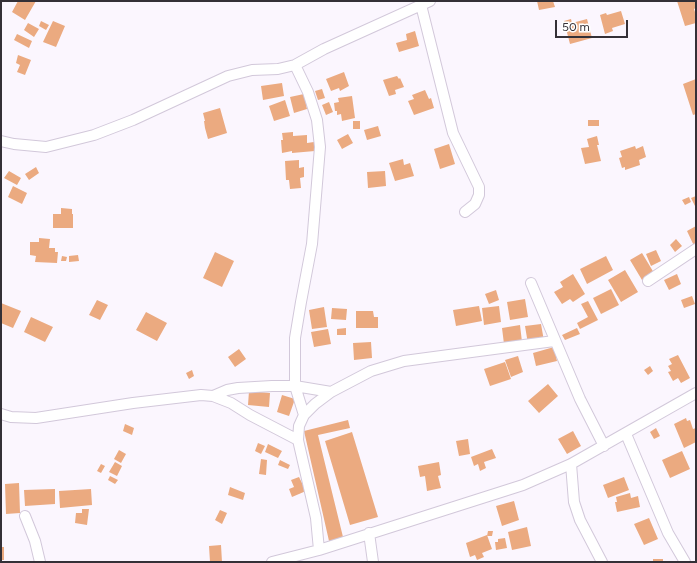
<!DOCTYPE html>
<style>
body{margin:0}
#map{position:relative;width:697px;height:563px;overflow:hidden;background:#fbf6fe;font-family:Figtree,sans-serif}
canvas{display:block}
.frame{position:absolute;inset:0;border:2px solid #343037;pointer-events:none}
.scale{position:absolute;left:555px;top:20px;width:73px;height:18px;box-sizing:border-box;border:2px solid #343037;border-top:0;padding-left:5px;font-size:12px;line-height:14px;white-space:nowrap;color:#343037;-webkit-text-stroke:3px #fff;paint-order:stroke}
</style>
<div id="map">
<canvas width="697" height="563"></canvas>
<div class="frame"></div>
<div class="scale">50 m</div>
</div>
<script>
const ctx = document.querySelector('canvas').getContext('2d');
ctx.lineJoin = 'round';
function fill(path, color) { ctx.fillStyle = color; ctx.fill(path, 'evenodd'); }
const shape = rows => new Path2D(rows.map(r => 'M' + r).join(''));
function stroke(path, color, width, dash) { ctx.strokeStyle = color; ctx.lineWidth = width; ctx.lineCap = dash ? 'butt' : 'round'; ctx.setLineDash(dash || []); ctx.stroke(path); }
fill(shape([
 [18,1,36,1,25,20,12,12],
 [537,1,553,1,555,7,539,10],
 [677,1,696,1,696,8,694,9,696,15,696,23,685,26],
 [621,11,625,24,612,28,613,31,605,34,600,15,606,13,607,15],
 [571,19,572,23,587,19,592,38,570,44,564,21],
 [41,21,49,25,46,30,39,26],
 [53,21,65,26,56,47,43,42],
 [28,23,39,29,34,37,24,30],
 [415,31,419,46,399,52,396,43,407,40,406,34],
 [17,34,32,41,29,48,14,40],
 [18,55,31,60,25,75,17,72,20,65,16,63],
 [344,72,349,86,340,91,339,88,331,91,326,79],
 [397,76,399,79,400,78,404,87,395,90,396,94,389,96,383,80],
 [696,79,696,114,693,115,683,84],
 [282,83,284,96,263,100,261,86],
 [322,89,325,98,318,100,315,91],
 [425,90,429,99,431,98,434,108,414,115,408,101,414,99,412,95],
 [304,94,307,109,294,113,290,97],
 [352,96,355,118,342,121,341,114,337,115,337,111,335,111,334,103,339,102,338,98],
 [285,100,290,116,274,121,269,106],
 [329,102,333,112,326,115,322,105],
 [220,108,227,133,208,139,205,128,204,121,205,121,203,113],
 [588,120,599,120,599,126,588,126],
 [353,121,360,121,360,129,353,129],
 [378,126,381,136,367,140,364,130],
 [293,132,293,136,307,135,307,143,314,142,315,151,292,153,292,151,282,153,281,140,283,140,282,133],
 [348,134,353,143,342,149,337,140],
 [597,136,599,145,597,145,601,161,585,164,581,148,589,147,587,139],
 [449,144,455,164,440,169,434,149],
 [635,146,636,149,643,146,646,157,639,160,640,165,625,170,625,167,622,168,619,158,622,157,620,151],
 [403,159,404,165,410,163,414,176,395,181,389,163],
 [299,160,299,168,304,167,304,177,300,178,301,188,290,189,289,180,286,180,285,161],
 [36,167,39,173,29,180,25,174],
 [9,171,21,178,17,185,4,178],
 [385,171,386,186,368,188,367,172],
 [13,186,27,193,22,204,8,197],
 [696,196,696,208,691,198],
 [689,197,691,202,685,205,682,200],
 [61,208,72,209,72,214,73,214,73,228,53,228,53,214,61,214],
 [696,226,696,248,695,248,687,231],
 [39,238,50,239,49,248,55,248,55,252,58,252,57,263,35,262,36,256,30,255,30,242,39,242],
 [676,239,682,246,675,252,670,245],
 [656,250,661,261,651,266,646,254],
 [215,252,234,261,222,287,203,278],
 [642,253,654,273,642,280,630,260],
 [78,255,79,261,69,262,69,256],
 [62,256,67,257,66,261,61,261],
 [606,256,613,270,587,284,580,269],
 [625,270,638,292,621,302,608,280],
 [573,274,585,294,573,302,570,299,562,304,554,292,563,287,560,282],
 [677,274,681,284,669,290,664,280],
 [611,289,619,305,601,314,593,298],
 [496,290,499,300,489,304,485,294],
 [692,296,695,304,684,308,681,300],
 [525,299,528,317,510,320,507,302],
 [97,300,108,305,100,320,89,315],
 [588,301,598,320,580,329,577,323,588,317,581,304],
 [1,303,21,311,13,328,1,323],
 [479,306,482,321,456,326,453,310],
 [499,306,501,322,484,325,482,308],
 [324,307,327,327,312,329,309,310],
 [332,308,347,309,346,320,331,319],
 [356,311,373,311,374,317,378,317,378,328,356,328],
 [146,312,167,323,157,341,136,330],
 [31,317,53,327,45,342,24,332],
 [541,324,544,341,528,344,525,326],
 [520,325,522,342,504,344,502,328],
 [346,328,346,335,337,335,337,329],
 [577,328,580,334,565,340,562,335],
 [328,329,331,344,314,347,311,332],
 [371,342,372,358,354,360,353,343],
 [554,347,557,361,536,366,533,353],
 [239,349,246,359,235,367,228,357],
 [678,355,690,378,681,383,678,378,673,381,668,372,671,371,668,366,672,364,669,359],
 [518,356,523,372,511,377,505,360],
 [505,362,511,379,490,386,484,369],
 [650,366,653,371,648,375,644,370],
 [192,370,194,376,189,379,186,373],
 [548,384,558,396,539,413,528,401],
 [249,391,270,393,269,407,248,405],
 [282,395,295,399,289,416,277,412],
 [686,418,687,421,690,420,693,429,696,428,696,442,684,448,674,424],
 [348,420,350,428,318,435,343,537,329,541,304,431],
 [125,424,134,428,132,435,123,431],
 [656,428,660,436,654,439,650,432],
 [573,431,581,446,567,454,558,439],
 [352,432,378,517,350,525,325,441],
 [468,439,470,454,459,456,456,441],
 [258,443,265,446,261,454,255,451],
 [268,444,282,451,278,458,265,452],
 [492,449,496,458,484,462,486,468,480,471,478,464,474,466,471,457],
 [119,450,126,454,121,463,114,459],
 [682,451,690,469,670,478,662,460],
 [261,459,267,460,266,475,259,474],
 [280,460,290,465,288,469,278,465],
 [115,462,122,466,117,476,109,472],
 [439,462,441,475,438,476,441,488,427,491,425,476,420,477,418,466],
 [101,464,105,466,101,473,97,471],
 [110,476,118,480,115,484,108,480],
 [299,477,306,491,292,497,289,489,294,487,291,480],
 [624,477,629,490,608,498,603,485],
 [19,483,20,513,6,514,5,484],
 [230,487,245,493,243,500,228,495],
 [55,489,55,504,25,506,24,490],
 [91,489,92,505,60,508,59,491],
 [630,493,631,498,638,496,640,507,617,512,615,502,617,502,616,497],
 [514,501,519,520,502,526,496,506],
 [82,509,89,509,87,525,75,523,76,513,82,513],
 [220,510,227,513,222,524,215,520],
 [649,518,658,539,644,545,634,524],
 [527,527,531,546,512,550,508,532],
 [488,531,493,531,492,536,487,536],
 [487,535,492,549,482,553,484,557,477,560,475,555,470,557,466,543],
 [505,538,507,548,496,550,495,542,498,542,498,539],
 [221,545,222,562,210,562,209,546],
 [1,547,4,547,4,560,1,560],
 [653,559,663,559,663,562,653,562]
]), '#ebaa80');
const minor = shape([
 [421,5,453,133,479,187,479,195,475,204,465,212],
 [295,65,308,92,317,120,320,147,312,244,301,302,295,338,295,386,304,415],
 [1,141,14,144,46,147,94,135,133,120,228,76,252,70,278,69,295,65,324,49,430,1],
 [648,281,696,249],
 [531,283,580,399,604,446],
 [213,396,227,390,238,388,272,386,295,386,331,392],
 [1,414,11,417,36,418,133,403,201,395,213,396,231,403,250,415,298,440],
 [626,434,668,533,685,562],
 [571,464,574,502,580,520,602,562],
 [25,516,35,541,40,562],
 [369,533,373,562],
 [319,550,316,518,298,440,299,426,304,415,315,404,331,392,371,371,404,361,554,341],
 [272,562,319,550,523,485,571,464,696,393]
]);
stroke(minor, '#d2c8da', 12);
stroke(minor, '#fff', 10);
</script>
